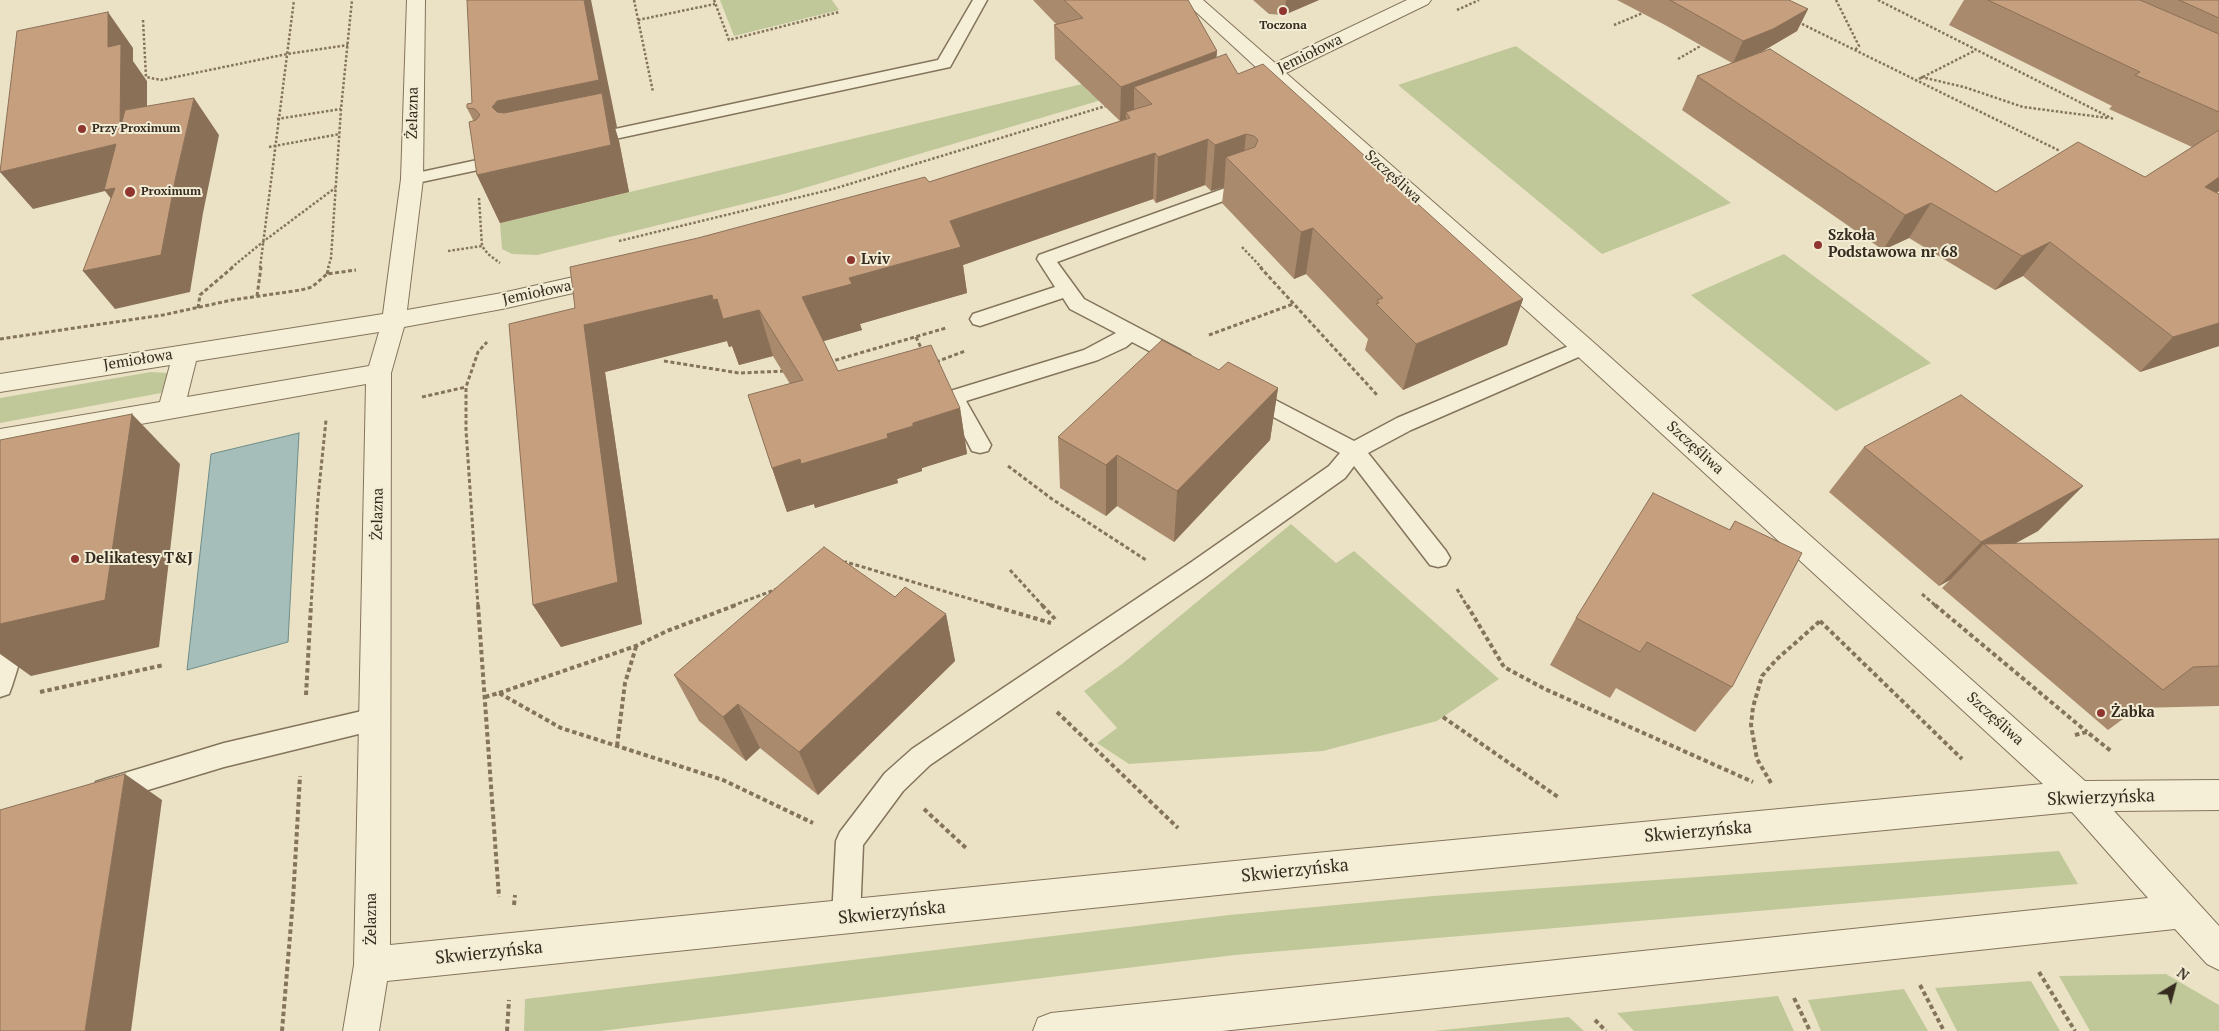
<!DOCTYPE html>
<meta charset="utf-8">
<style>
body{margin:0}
#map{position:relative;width:2219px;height:1031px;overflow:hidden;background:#ebe2c5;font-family:"PT Serif",serif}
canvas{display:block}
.north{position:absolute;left:2149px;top:961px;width:50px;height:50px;-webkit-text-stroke:4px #f3ecd4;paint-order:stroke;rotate:37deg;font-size:14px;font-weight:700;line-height:20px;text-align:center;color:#352b1f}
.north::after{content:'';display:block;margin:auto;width:18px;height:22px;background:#352b1f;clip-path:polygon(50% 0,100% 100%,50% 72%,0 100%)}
</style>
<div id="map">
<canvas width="2219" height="1031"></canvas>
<div class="north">N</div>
</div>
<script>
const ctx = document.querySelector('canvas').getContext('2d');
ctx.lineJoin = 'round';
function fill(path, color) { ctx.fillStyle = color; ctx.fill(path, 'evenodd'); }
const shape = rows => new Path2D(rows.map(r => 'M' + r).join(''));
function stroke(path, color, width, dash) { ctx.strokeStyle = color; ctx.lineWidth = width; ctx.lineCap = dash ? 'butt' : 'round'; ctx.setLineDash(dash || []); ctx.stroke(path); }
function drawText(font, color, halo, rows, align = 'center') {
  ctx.font = font + ' "PT Serif",serif'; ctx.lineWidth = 4; ctx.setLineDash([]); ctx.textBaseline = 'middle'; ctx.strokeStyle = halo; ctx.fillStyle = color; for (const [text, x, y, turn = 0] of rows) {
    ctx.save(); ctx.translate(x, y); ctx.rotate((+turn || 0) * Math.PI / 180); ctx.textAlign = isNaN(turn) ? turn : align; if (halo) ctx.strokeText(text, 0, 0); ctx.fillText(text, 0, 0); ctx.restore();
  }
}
fill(shape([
 [720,0,832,0,839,10,734,36],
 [1516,46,1731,203,1602,254,1398,85],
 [1082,84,1090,93,1115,96,784,194,537,255,512,254,502,249,500,223],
 [1784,254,1931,363,1836,411,1691,295],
 [151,372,168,373,161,393,0,423,0,398],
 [1291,524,1336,563,1354,551,1499,679,1437,721,1323,751,1129,764,1097,743,1117,728,1084,691,1122,664],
 [2059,851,2078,884,1235,955,600,1031,524,1031,525,999,1229,915,1433,896],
 [2166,974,2219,1005,2219,1031,2090,1031,2059,976],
 [2031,981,2060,1031,1957,1031,1935,988],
 [1904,989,1928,1031,1821,1031,1808,1000],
 [1778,996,1794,1031,1634,1031,1617,1013],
 [1569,1017,1584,1031,1433,1031]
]), '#c0c89a');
const water = shape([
 [299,433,288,642,187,670,211,454,299,433]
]);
fill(water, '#a6beb9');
stroke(water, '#6e8c86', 1);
const service = shape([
 [973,0,987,0,950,67,587,145,581,144,578,140,581,136,587,135,938,60,973,0],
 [491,157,497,158,500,162,497,166,412,184,406,183,403,179,406,175,412,174,491,157],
 [1242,182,1248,184,1251,188,1248,192,1057,262,1084,299,1190,355,1193,360,1190,365,1183,367,1176,365,1132,342,1126,347,1098,360,966,401,991,445,988,451,980,453,972,451,944,397,947,392,1084,350,1116,333,1070,309,1063,298,980,326,973,324,970,319,973,314,1055,287,1037,259,1039,255,1242,182],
 [1583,340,1590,342,1593,347,1590,352,1411,430,1368,453,1446,551,1450,558,1446,565,1438,567,1430,565,1354,466,1345,478,1206,577,930,765,903,791,863,845,860,918,856,928,846,932,836,928,832,918,836,841,840,832,885,773,912,749,1190,563,1329,466,1340,453,1242,400,1239,395,1242,390,1249,387,1256,390,1354,441,1397,418,1583,340],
 [15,628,24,631,27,638,12,686,9,694,0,697,0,647,6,631,15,628],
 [375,708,384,711,388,719,384,727,375,730,224,767,105,803,96,800,92,791,96,782,105,779,224,743,375,708]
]);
const minor = shape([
 [407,0,425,0,423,179,407,310,502,293,609,269,617,272,621,277,617,282,609,285,502,309,404,327,391,373,390,945,1305,854,2043,784,1574,353,1270,80,1238,91,1231,89,1228,85,1231,81,1259,70,1183,0,1203,0,1275,63,1407,0,1431,0,1428,4,1286,73,1592,341,2085,781,2219,780,2219,810,2114,811,2219,926,2219,970,2207,964,2175,929,1222,1031,1033,1031,1038,1018,1051,1013,2148,898,2072,812,1305,886,387,981,379,1031,343,1031,354,965,366,384,0,449,0,429,160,402,170,365,0,392,0,374,383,314,401,179,407,0],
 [379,332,369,366,187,397,196,361,379,332]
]);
stroke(service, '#84745c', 3);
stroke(minor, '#84745c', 2);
stroke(shape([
 [634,0,653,92],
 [714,0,729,40,839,12],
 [1836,0,1859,46,1855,50],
 [1878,0,2113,119],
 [1457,10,1479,0],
 [143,20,146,77,161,80,287,54,348,45],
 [638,20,715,4],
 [1798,22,2060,151],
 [1614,25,1645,12],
 [1678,59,1704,44],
 [1921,77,1964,87,2023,107,2108,118],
 [1915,81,1976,50],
 [277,119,341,109],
 [269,147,340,134],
 [479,198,482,246,488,254,500,263],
 [619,241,833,189,1109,105],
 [1242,247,1262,268],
 [448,251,482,246],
 [231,268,264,241,335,188],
 [260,268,294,0],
 [328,268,331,258,341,109,352,0]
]), '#84745c', 2.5, [2.5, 2]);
stroke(shape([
 [1260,267,1378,396],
 [327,274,329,267],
 [257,296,261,267],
 [198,308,200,295,233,267],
 [1209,335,1293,304],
 [916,337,922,350],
 [0,339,163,315,232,300,301,290,312,287,327,274,356,270],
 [664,361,739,373,787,371],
 [829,362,946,328],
 [936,362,965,351],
 [422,397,466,387],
 [1008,466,1052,499,1146,560],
 [843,563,846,562,994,606],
 [1010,570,1043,606],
 [1457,589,1467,606],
 [1922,594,1936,606],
 [311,606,318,498,326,420],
 [478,606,466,430,466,387,478,352,487,342],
 [732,606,777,589]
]), '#84745c', 3, [4, 2.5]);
stroke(shape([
 [478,605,499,897],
 [990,605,1051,623],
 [1042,605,1055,619],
 [1467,605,1504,667,1545,689,1753,782],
 [1935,605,2087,732],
 [1820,621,1962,759],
 [40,692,164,665],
 [499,693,636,646,667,631,736,605],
 [306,695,311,605],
 [485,697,499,693,561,728,723,780,813,823],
 [1057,712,1178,828],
 [1443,717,1558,797],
 [2075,735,2087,732,2111,751],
 [617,746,625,683,636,647],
 [1771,783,1757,759,1751,725,1753,707,1762,676,1776,660,1820,621],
 [924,809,966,848],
 [514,905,515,895],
 [2039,972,2075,1031],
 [1920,985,1944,1031],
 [1794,998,1810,1031],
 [1595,1020,1606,1031],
 [282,1031,293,900,300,776],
 [507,1031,509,1000]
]), '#84745c', 4, [4.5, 3]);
fill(service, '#f6efd8');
fill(minor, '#f6efd8');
fill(shape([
 [1033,0,1188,0,1217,51,1216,58,1523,299,1507,345,1403,390,1365,350,1368,339,1306,274,1294,279,1222,203,1224,187,1211,191,1205,185,1156,203,1153,199,963,265,967,293,860,324,862,330,823,341,838,371,960,408,967,454,922,468,922,471,897,479,898,483,815,508,814,504,787,512,772,468,790,384,773,356,739,365,732,346,729,347,727,341,605,372,642,624,561,647,533,605,575,308,698,238,929,182,1120,121,1055,59,1054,25,1056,24],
 [1253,0,1319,0,1284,15,1269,14],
 [1617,0,1789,0,1808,9,1797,31,1763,51,1748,57,1996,192,2145,177,2192,147,2109,109,2112,106,1949,25,1964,0,2219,0,2219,191,2217,193,2219,194,2219,346,2140,372,2023,276,1995,290,1909,238,1883,250,1682,110,1697,76,1732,63,1665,25],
 [472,103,617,127,615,128,619,141,629,192,500,223,477,175,473,120,467,108],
 [1219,370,1278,388,1270,440,1174,542,1117,506,1106,516,1060,488,1058,437],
 [1864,447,2083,486,2038,531,2014,544,2219,539,2219,706,2138,708,2108,730,1942,588,1950,580,1939,586,1829,492],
 [1735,521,1732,687,1695,732,1616,688,1610,698,1550,665,1576,618,1729,530],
 [895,597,946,614,955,661,818,795,760,748,746,761,699,721,674,675]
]), '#aa8a6c');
fill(shape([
 [584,0,591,0,617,127,615,128,619,141,629,192,500,223,477,175,492,107],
 [1286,0,1319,0,1284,15],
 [1808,9,1797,31,1763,51,1733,63,1743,41],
 [108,12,133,48,133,61,147,81,147,166,120,129,108,47],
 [1217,51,1214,85,1152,104,1134,87,1134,116,1126,112,1126,119,1120,121,1121,87],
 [194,98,219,135,203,213,190,292,115,309,83,271,176,176],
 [1246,134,1242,173,1226,157,1224,187,1211,191,1215,145],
 [1208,139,1205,185,1156,203,1158,157],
 [116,144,133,227,105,191,33,209,0,172],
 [1155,153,1153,199,963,265,967,293,860,324,862,330,814,344,802,297,849,278,950,221],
 [2219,177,2219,191,2175,222,2205,187],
 [1931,203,1909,238,1883,250,1905,215],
 [1313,228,1306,274,1294,279,1301,232],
 [2050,242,2023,276,1995,290,2022,256],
 [712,295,717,299,759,310,773,356,739,365,732,346,729,347,727,341,605,372,642,624,561,647,533,605,584,325],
 [1523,299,1507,345,1403,390,1416,344],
 [2219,323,2219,346,2140,372,2173,337],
 [1278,388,1270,440,1174,542,1177,491],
 [960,408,967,454,922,468,922,471,897,479,898,483,815,508,814,504,787,512,772,468,887,434,913,423],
 [132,414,180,464,159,647,31,676,0,654,0,624],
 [1117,455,1117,506,1106,516,1106,465],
 [2083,486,2038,531,1996,554,1984,544,1950,580,1939,586,1981,542],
 [946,614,955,661,818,795,799,752],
 [738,704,760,748,746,761,723,717],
 [125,774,162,800,131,1031,85,1031]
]), '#8b7058');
const building = shape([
 [467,0,584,0,599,80,497,101,492,107,497,112,504,113,602,93,611,145,477,175,469,122,476,120,480,115,475,109,467,108,467,104,472,103,467,0],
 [1064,0,1188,0,1217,51,1121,87,1054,25,1083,18,1064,0],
 [1670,0,1789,0,1808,9,1773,29,1743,41,1670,0],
 [1988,0,2140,0,2219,34,2219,112,2135,75,2140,72,1988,0],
 [2179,0,2219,0,2219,18,2179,0],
 [108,12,108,47,121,44,120,129,125,110,194,98,176,176,161,255,83,271,115,188,104,190,116,144,0,172,17,31,108,12],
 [1770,49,1996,192,2078,142,2145,177,2219,130,2219,177,2205,187,2219,194,2219,323,2173,337,2050,242,2022,256,1931,203,1905,215,1697,76,1770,49],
 [1226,54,1238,74,1263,64,1523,299,1416,344,1376,304,1379,303,1377,300,1383,298,1313,228,1301,232,1226,157,1255,147,1258,140,1254,136,1246,134,1215,145,1208,139,1158,157,1155,153,950,221,961,247,849,278,852,284,802,297,838,371,931,345,960,408,913,423,913,426,887,434,888,438,801,464,800,459,772,468,748,395,803,380,759,310,723,319,717,299,713,300,712,295,584,325,618,582,533,605,509,324,575,308,570,267,698,238,925,177,929,182,1130,118,1126,112,1152,104,1134,87,1226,54],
 [1162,340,1219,370,1228,362,1278,388,1177,491,1117,455,1106,465,1058,437,1162,340],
 [1961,395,2083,486,1981,542,1864,447,1961,395],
 [132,414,105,600,0,624,0,440,132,414],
 [1653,493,1730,530,1735,521,1802,553,1732,687,1647,642,1640,652,1576,618,1653,493],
 [2219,539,2219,666,2193,667,2163,690,1984,544,2219,539],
 [824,547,895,597,905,587,946,614,799,752,738,704,723,717,674,675,824,547],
 [125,774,85,1031,0,1031,0,810,125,774]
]);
fill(building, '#c6a07e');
stroke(building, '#8b7058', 1);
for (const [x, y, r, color] of [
 [1283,11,5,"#8f3631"],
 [82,129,5,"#8f3631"],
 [130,192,6,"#8f3631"],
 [1818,245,5,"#8f3631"],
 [851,260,5,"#8f3631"],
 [75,559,5,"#8f3631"],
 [2101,713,5,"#8f3631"]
]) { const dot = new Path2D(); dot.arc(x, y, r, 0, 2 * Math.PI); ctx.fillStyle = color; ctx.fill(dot); stroke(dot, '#f3ecd4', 2); }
drawText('bold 12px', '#352b1f', '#f3ecd4', [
 ["Toczona",1283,26,"center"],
 ["Przy Proximum",92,129],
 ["Proximum",141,192]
], 'left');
drawText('15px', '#352b1f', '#f3ecd4', [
 ["Jemiołowa",1310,54,-26],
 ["Żelazna",413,113,-89],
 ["Szczęśliwa",1393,177,42],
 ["Jemiołowa",537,293,-12],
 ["Jemiołowa",138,360,-9],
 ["Szczęśliwa",1695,448,42],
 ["Żelazna",378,514,-89],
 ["Szczęśliwa",1995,719,42],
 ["Żelazna",372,919,-90]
]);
drawText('bold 15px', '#352b1f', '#f3ecd4', [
 ["Szkoła",1828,236],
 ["Podstawowa nr 68",1828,253],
 ["Lviv",861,260],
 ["Delikatesy T&J",85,559],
 ["Żabka",2111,713]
], 'left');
drawText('18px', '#352b1f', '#f3ecd4', [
 ["Skwierzyńska",2101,798,-2],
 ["Skwierzyńska",1698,832,-5],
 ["Skwierzyńska",1295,871,-6],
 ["Skwierzyńska",892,913,-6],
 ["Skwierzyńska",489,953,-6]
]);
</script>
